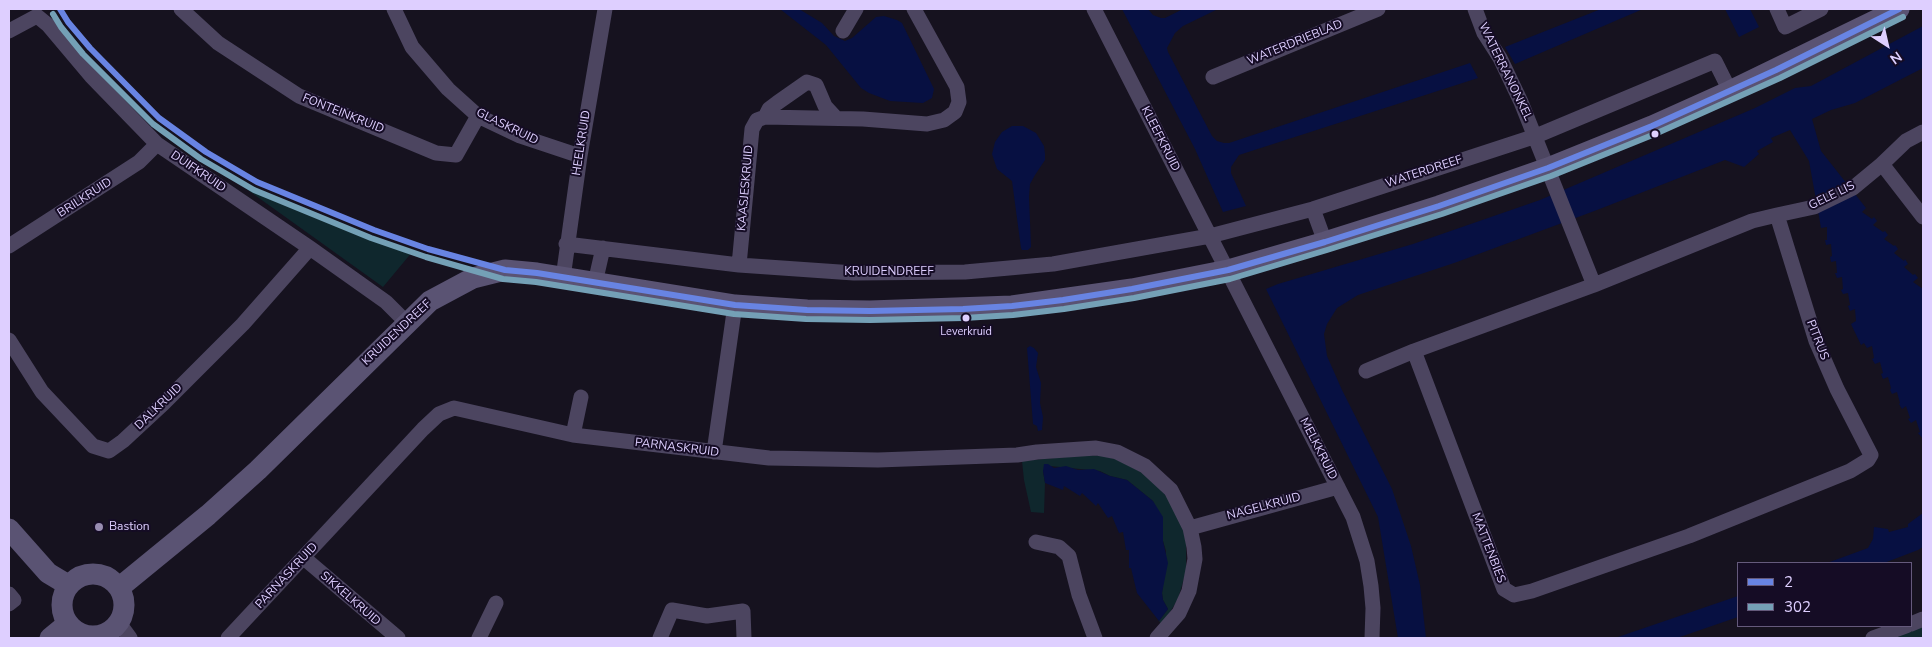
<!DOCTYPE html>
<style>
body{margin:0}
#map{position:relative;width:1932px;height:647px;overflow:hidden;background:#16121f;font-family:"Nunito Sans",sans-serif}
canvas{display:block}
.frame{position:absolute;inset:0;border:10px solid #decfff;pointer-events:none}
.legend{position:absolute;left:1737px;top:562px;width:175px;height:65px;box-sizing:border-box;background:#150c25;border:1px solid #655a7c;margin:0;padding:6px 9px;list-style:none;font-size:15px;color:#decfff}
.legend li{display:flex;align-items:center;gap:10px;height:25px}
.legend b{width:25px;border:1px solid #655a7c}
.north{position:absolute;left:1862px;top:20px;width:50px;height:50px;-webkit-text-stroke:4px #150c25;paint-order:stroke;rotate:145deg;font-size:14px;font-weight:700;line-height:20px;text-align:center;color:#decfff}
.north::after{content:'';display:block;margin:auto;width:18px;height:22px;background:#decfff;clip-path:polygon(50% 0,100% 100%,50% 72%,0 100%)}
</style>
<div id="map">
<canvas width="1932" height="647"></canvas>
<div class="frame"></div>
<ul class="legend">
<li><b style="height:6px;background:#6884e3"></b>2</li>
<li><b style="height:6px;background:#74a0b6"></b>302</li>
</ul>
<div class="north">N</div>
</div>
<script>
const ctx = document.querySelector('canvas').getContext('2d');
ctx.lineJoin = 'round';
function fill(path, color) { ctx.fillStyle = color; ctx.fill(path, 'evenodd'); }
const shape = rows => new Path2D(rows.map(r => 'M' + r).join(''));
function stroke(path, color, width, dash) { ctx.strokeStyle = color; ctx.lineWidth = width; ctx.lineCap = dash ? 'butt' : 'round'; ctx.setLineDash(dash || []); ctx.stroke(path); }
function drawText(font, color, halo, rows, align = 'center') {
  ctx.font = font + ' "Nunito Sans",sans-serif'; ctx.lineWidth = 4; ctx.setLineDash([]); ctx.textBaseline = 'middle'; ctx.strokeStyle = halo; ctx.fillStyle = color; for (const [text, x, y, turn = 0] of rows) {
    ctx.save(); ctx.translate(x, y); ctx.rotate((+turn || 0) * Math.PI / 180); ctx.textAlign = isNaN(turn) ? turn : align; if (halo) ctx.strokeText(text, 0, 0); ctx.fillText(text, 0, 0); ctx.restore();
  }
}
fill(shape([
 [238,183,261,194,324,220,413,251,383,287],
 [1087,455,1103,456,1119,460,1148,476,1170,500,1183,528,1186,542,1186,571,1178,599,1162,625,1159,621,1168,609,1163,600,1162,593,1166,551,1163,541,1163,527,1153,501,1127,480,1110,476,1100,471,1050,466,1043,471,1045,483,1044,513,1031,512,1024,480,1022,461],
 [1923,625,1923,638,1888,638]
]), '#0f272d');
fill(shape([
 [780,9,799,9,822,23,834,36,845,41,852,38,876,17,884,16,897,20,902,23,934,89,932,98,923,103,890,101,869,93,861,88,826,45],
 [1122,9,1148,9,1153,15,1161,18,1165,18,1183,9,1218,9,1183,26,1175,33,1167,48,1168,52,1212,136,1217,141,1224,143,1229,143,1470,63,1478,78,1239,155,1231,167,1231,173,1246,206,1223,212,1195,149],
 [1601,9,1643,9,1515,64,1505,47],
 [1725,9,1750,9,1759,27,1739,37],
 [1923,26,1923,68,1855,103,1831,110,1812,119,1821,151,1866,208,1862,212,1872,219,1874,217,1877,221,1873,225,1883,232,1885,231,1888,235,1884,239,1894,246,1895,245,1898,249,1894,253,1904,261,1905,259,1908,264,1904,267,1913,275,1915,274,1918,278,1913,282,1923,289,1923,439,1918,433,1920,432,1916,420,1911,423,1908,419,1910,418,1906,406,1902,409,1899,404,1900,403,1897,392,1892,394,1890,390,1891,388,1888,377,1883,379,1881,374,1883,373,1880,362,1875,364,1872,359,1874,358,1872,346,1867,348,1864,343,1861,345,1851,324,1856,321,1855,309,1850,311,1848,306,1850,305,1848,293,1843,294,1841,290,1843,289,1842,277,1837,278,1835,273,1837,273,1836,261,1831,262,1830,257,1832,256,1831,244,1826,245,1825,240,1827,240,1827,227,1821,228,1820,222,1809,161,1790,130,1771,138,1773,142,1757,151,1759,154,1744,167,1725,160,1597,210,1457,262,1358,295,1337,308,1327,324,1324,334,1327,356,1342,390,1392,489,1411,546,1420,585,1426,638,1398,638,1378,517,1266,289,1278,284,1413,244,1540,200,1755,108,1795,88,1811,86],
 [1012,126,1023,126,1036,133,1044,146,1045,154,1045,160,1035,175,1030,184,1029,197,1031,247,1028,250,1022,250,1021,248,1012,181,997,169,992,154,995,142,1002,132],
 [1030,346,1034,348,1038,353,1036,367,1041,383,1040,403,1043,417,1042,430,1038,431,1037,426,1033,424,1027,348],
 [1044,464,1048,464,1054,468,1066,466,1078,470,1094,469,1110,476,1127,480,1153,501,1163,517,1163,541,1168,563,1162,593,1163,600,1168,609,1159,621,1137,593,1131,568,1129,568,1129,550,1126,550,1123,532,1119,533,1112,516,1108,518,1098,503,1096,506,1082,493,1080,496,1064,486,1063,490,1045,483,1043,471],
 [1923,513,1923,547,1918,550,1884,563,1827,563,1868,548,1873,539,1874,527,1888,529,1889,532,1908,527,1908,524],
 [1738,596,1738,617,1677,638,1615,638]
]), '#071042');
stroke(shape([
 [181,9,218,43,299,96,436,153,456,155,478,116],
 [394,9,412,47,448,89,478,116,520,136,580,156],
 [1094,9,1353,517,1367,561,1371,586,1373,608,1372,638],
 [1475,9,1484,33,1500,58,1521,102,1594,285],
 [1777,9,1785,27,1821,9],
 [9,31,37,16,48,25,91,76,157,144,310,248,386,302,406,322],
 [843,31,856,9],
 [1213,77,1378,9],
 [765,117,769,109,777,103,807,82,816,85,825,106,836,118],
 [1923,132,1906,141,1882,164,1923,217],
 [1313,209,1325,242],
 [1777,215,1814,207,1853,188,1882,164],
 [566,244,739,265,854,273,965,272,1053,264,1210,236,1313,209,1536,136,1715,61,1730,91],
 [9,246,139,162,157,144],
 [739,265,752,129,757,120,765,117,863,119,927,124,944,120,955,112,959,102,957,87,914,9],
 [563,278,580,156,605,9],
 [595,283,603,248],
 [9,340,42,392,93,446,109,451,123,441,164,403,243,324,310,248],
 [1366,371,1414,351,1594,285,1752,221,1777,215,1816,341,1837,389,1871,455,1868,460,1850,471,1689,536,1532,591,1514,595,1504,589,1414,351],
 [573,435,581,397],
 [714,452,735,305],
 [1190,528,1338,487],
 [1036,542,1059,547,1069,556,1079,595,1095,638],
 [304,558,398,638],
 [9,594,14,600,9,604],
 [119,623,130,638],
 [1911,624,1923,619],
 [228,638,423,429,439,414,454,408,573,435,769,458,878,460,1017,455,1037,452,1096,448,1117,452,1145,466,1171,490,1190,528,1194,547,1195,559,1189,591,1179,613,1157,638],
 [479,638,496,603],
 [660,638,672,610,707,616,743,611,744,638],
 [1873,638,1906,626]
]), '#4c4560', 15);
stroke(shape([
 [9,529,48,573,68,585],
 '62 605a31 31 0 1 1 62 0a31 31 0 1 1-62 0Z',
 [120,587,208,515,258,470,430,301,473,278,505,270,537,273,735,305,807,310,870,311,1012,306,1132,289,1228,270,1325,242,1439,206,1548,168,1652,126,1730,91,1899,9],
 [50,638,67,624]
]), '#5a5373', 21);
stroke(shape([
 [60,9,68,22,90,48,159,118,206,152,257,182,374,230,428,249,505,270,537,273,735,305,807,310,870,311,963,309,1012,306,1063,300,1132,289,1228,270,1325,242,1439,206,1548,168,1652,126,1776,70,1899,9]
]), '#6884e3', 6);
stroke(shape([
 [53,14,61,27,83,54,153,124,201,159,254,190,371,238,426,257,503,279,536,282,734,314,806,319,870,320,964,318,1013,315,1064,309,1134,298,1230,279,1327,250,1442,214,1551,176,1655,134,1780,78,1903,17]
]), '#74a0b6', 6);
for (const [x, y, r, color] of [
 [1655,134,4.5,"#decfff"],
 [966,318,4.5,"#decfff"],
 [99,527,5,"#988db1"]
]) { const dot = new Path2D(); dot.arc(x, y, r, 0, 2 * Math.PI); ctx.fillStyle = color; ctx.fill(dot); stroke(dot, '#150c25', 2); }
drawText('11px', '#decfff', '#150c25', [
 ["Leverkruid",966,332]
]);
drawText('12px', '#decfff', '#150c25', [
 ["WATERDRIEBLAD",1295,43,-22],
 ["WATERRANONKEL",1505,72,64],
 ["FONTEINKRUID",343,114,22],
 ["GLASKRUID",507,127,26],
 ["KLEEFKRUID",1160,139,63],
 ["HEELKRUID",582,143,-81],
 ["DUIFKRUID",198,172,34],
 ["WATERDREEF",1424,172,-18],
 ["KAASJESKRUID",746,188,-85],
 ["GELE LIS",1832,196,-26],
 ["BRILKRUID",85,198,-33],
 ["KRUIDENDREEF",889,272],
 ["KRUIDENDREEF",397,333,-43],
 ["PITRUS",1817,340,69],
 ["DALKRUID",159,407,-44],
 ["PARNASKRUID",677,448,7],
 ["MELKKRUID",1318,449,63],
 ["NAGELKRUID",1264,507,-15],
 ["MATTENBIES",1488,548,69],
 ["PARNASKRUID",287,576,-47],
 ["SIKKELKRUID",350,599,41]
]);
drawText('12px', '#decfff', '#150c25', [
 ["Bastion",109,527]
], 'left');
</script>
